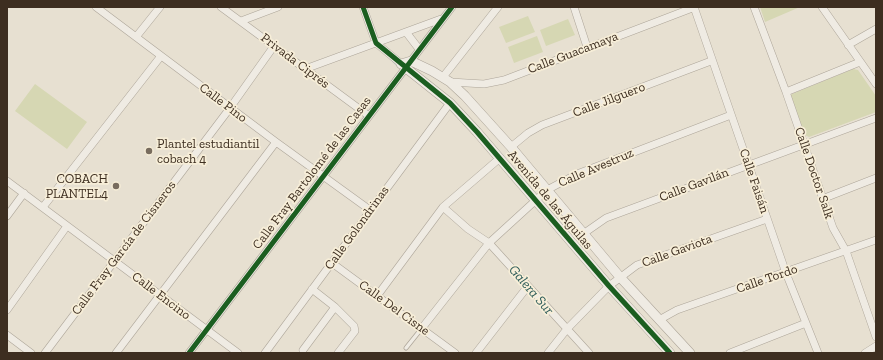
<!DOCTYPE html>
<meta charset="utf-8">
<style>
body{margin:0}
#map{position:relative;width:883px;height:360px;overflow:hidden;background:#e7e0d1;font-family:"Zilla Slab",serif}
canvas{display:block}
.frame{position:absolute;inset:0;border:8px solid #3d2e20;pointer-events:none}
</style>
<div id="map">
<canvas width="883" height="360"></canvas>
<div class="frame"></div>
</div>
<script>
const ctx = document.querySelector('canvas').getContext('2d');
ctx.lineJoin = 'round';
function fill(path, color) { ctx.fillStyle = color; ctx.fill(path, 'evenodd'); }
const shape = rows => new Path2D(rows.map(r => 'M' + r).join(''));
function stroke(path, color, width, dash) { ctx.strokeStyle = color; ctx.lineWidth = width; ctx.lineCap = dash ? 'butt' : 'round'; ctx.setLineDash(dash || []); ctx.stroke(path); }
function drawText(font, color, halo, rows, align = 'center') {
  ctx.font = font + ' "Zilla Slab",serif'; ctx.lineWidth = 3.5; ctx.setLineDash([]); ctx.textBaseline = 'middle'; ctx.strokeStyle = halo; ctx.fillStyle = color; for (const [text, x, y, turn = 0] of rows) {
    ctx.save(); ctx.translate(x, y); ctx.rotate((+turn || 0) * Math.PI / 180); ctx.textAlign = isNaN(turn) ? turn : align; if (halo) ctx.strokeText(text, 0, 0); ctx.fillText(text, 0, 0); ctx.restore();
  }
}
fill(shape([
 [760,7,800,7,765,22],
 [528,16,535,32,506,43,499,27],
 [568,19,575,35,546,46,540,30],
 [537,36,543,52,514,63,508,47],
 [853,69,858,70,876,96,876,112,809,137,805,135,790,96,792,94],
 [35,84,87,122,67,149,15,111]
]), '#d6d7b3');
stroke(shape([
 [391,59,398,66]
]), '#bcccc2', 2);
const service = shape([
 [406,348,422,328]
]);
const minor = shape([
 [96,7,276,142,370,210],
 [221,7,369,116],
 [363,7,376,43,404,66],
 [574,7,587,47],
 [694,7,786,273,818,353],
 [754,7,786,92,833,228,846,251,876,337],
 [822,7,876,84],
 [241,21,278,7],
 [406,32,419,49],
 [136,37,160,7],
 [848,45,876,29],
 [305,69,441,19],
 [443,77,498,7],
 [450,82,484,84,504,80,695,7],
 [786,92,860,62],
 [511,147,528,133,542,125,711,61],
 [7,181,238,353],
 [822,199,876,178],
 [43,207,161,56],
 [443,207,468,229,489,243,589,353],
 [7,216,24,193],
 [583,234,606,218,876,118],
 [332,263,455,353],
 [312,289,335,307,354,326,355,331,338,353],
 [377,296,443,207,500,158],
 [7,310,67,226],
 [659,320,677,310,876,240],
 [422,328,489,243,547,190,577,174,731,115],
 [7,335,31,353],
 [303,350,335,307],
 [45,353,230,108,274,46],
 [116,353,276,142],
 [189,353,452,7],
 [265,353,450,103],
 [476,353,528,286],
 [548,353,567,329,609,286,637,265,767,219],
 [730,353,806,323],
 [865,353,876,346]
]);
const tertiary = shape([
 [401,64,411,61,432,71,450,82,465,96,511,147,620,277,690,353],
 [406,68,450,103,477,132,609,286,670,353]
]);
stroke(service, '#ada599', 5);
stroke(minor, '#ada599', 8);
stroke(tertiary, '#ada599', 10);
stroke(service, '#efebe3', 3.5);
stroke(minor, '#efebe3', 7);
stroke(tertiary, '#efebe3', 9);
stroke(shape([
 [363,7,376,43,450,103,477,132,609,286,670,353],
 [189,353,452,7]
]), '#1b5e20', 5);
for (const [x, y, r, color] of [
 [149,151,4,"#786c5e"],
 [116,186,4,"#786c5e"]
]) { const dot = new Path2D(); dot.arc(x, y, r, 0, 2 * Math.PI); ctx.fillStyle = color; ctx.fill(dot); stroke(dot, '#f7eed8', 1.5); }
drawText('13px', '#3d2e20', '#f7eed8', [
 ["Calle Guacamaya",573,53,-21],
 ["Privada Ciprés",295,61,37],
 ["Calle Jilguero",609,100,-21],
 ["Calle Pino",223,103,37],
 ["Calle Avestruz",596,168,-23],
 ["Calle Fray Bartolomé de las Casas",312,173,-53],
 ["Calle Doctor Salk",814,173,71],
 ["Calle Faisán",754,181,71],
 ["Calle Gavilán",694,185,-21],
 ["Avenida de las Águilas",550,200,50],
 ["Calle Golondrinas",357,228,-54],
 ["Calle Fray García de Cisneros",124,248,-53],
 ["Calle Gaviota",677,251,-20],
 ["Calle Tordo",767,279,-19],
 ["Calle Encino",161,296,37],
 ["Calle Del Cisne",394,308,36]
]);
drawText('13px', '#3d2e20', '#f7eed8', [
 ["Plantel estudiantil",157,144],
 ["cobach 4",157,159],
 ["COBACH",108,179,"right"],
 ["PLANTEL4",108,194,"right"]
], 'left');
drawText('italic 14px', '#2f5d5a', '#f7eed8', [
 ["Galera Sur",531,290,49]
]);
</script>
